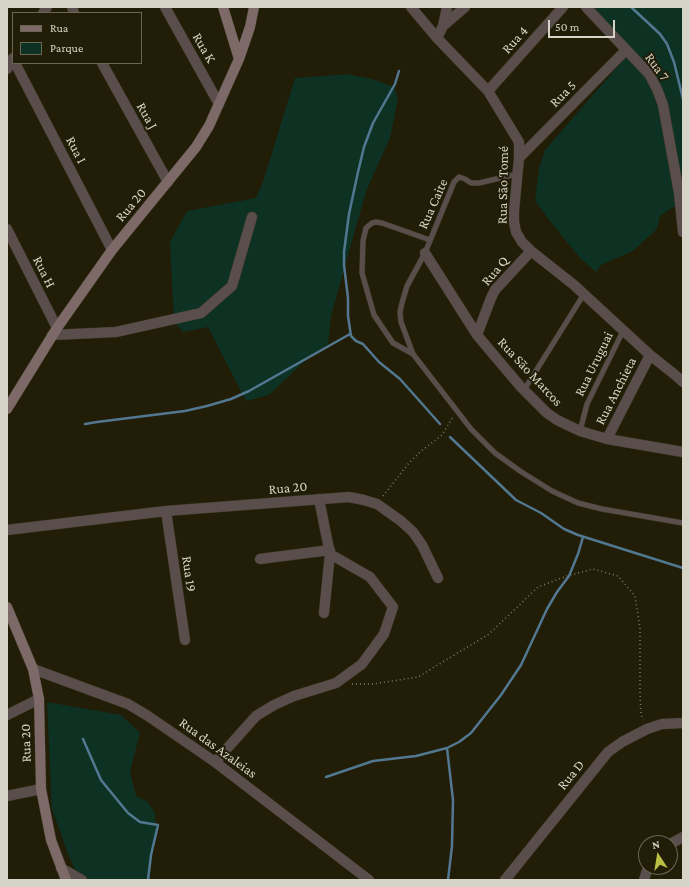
<!DOCTYPE html>
<meta charset="utf-8">
<style>
body{margin:0}
#map{position:relative;width:690px;height:887px;overflow:hidden;background:#211d06;font-family:"Crimson Pro",serif}
canvas{display:block}
.frame{position:absolute;inset:0;border:8px solid #d6d4c6;pointer-events:none}
.legend{position:absolute;left:12px;top:12px;width:130px;height:52px;box-sizing:border-box;background:#211d06;border:1px solid #696653;margin:0;padding:5px 7px;list-style:none;font-size:12px;color:#d6d4c6}
.legend li{display:flex;align-items:center;gap:8px;height:20px}
.legend b{width:20px;border:1px solid #696653}
.north{position:absolute;left:638px;top:835px;width:40px;height:40px;box-sizing:border-box;background:#211d06;border:1px solid #696653;border-radius:50%;rotate:348deg;font-size:11px;font-weight:700;line-height:16px;text-align:center;color:#d6d4c6}
.north::after{content:'';display:block;margin:auto;width:14px;height:18px;background:#bbc044;clip-path:polygon(50% 0,100% 100%,50% 72%,0 100%)}
.scale{position:absolute;left:548px;top:20px;width:67px;height:18px;box-sizing:border-box;border:2px solid #d6d4c6;border-top:0;padding-left:5px;font-size:12px;line-height:14px;white-space:nowrap;color:#d6d4c6;-webkit-text-stroke:3px #211d06;paint-order:stroke}
</style>
<div id="map">
<canvas width="690" height="887"></canvas>
<div class="frame"></div>
<ul class="legend">
<li><b style="height:5px;background:#7d6967"></b>Rua</li>
<li><b style="height:11px;background:#0d3224"></b>Parque</li>
</ul>
<div class="north">N</div>
<div class="scale">50 m</div>
</div>
<script>
const ctx = document.querySelector('canvas').getContext('2d');
ctx.lineJoin = 'round';
function fill(path, color) { ctx.fillStyle = color; ctx.fill(path, 'evenodd'); }
const shape = rows => new Path2D(rows.map(r => 'M' + r).join(''));
function stroke(path, color, width, dash) { ctx.strokeStyle = color; ctx.lineWidth = width; ctx.lineCap = dash ? 'butt' : 'round'; ctx.setLineDash(dash || []); ctx.stroke(path); }
function drawText(font, color, halo, rows, align = 'center') {
  ctx.font = font + ' "Crimson Pro",serif'; ctx.lineWidth = 4; ctx.setLineDash([]); ctx.textBaseline = 'middle'; ctx.strokeStyle = halo; ctx.fillStyle = color; for (const [text, x, y, turn = 0] of rows) {
    ctx.save(); ctx.translate(x, y); ctx.rotate((+turn || 0) * Math.PI / 180); ctx.textAlign = isNaN(turn) ? turn : align; if (halo) ctx.strokeText(text, 0, 0); ctx.fillText(text, 0, 0); ctx.restore();
  }
}
fill(shape([
 [582,7,683,7,683,206,673,207,660,216,657,229,633,251,601,265,596,272,580,258,550,221,535,201,539,168,545,150,627,56],
 [348,74,375,80,394,87,398,99,390,138,367,189,353,237,331,316,328,344,309,357,269,395,246,401,208,327,183,332,174,322,170,242,187,211,256,198,263,182,295,78],
 [47,702,121,715,140,733,130,771,136,796,147,801,155,813,156,834,149,869,150,880,80,880,68,854,52,809]
]), '#0d3224');
stroke(shape([
 [631,7,660,34,667,44,674,62,683,99],
 [399,71,395,84,373,123,364,147,358,172,349,214,344,252,344,265,348,298,348,316,351,336,356,341,363,344,379,362,400,379,440,424],
 [85,424,97,422,185,411,207,406,231,399,249,391,350,334],
 [450,437,516,500,541,513,564,529,578,535,683,568],
 [83,739,101,780,128,813,140,822,158,825,151,855,148,880],
 [447,748,453,800,452,846,448,880],
 [326,777,373,761,416,756,447,748,459,742,471,733,501,695,521,665,547,609,557,592,569,576,578,554,583,537]
]), '#527891', 2.5);
const lane = shape([
 [517,174,479,183,471,183,465,179,459,177,454,182,425,253,407,286,402,303,400,312,401,322,413,354,471,429,495,453,520,471,552,491,578,503,602,509,683,523],
 [413,354,393,343,374,315,362,273,363,241,366,228,372,223,376,222,382,223,430,240],
 [524,390,584,294],
 [580,431,587,404,623,331]
]);
const street = shape([
 [72,7,74,13],
 [165,7,219,104],
 [411,7,437,38,488,91,519,142,519,158,514,211,514,222,516,232,522,242,531,251,574,285,650,355,674,374,683,382],
 [586,7,649,74,657,89,663,105,679,193,683,232],
 [43,13,47,7],
 [443,26,465,7],
 [437,38,443,26,447,7],
 [15,63,112,250],
 [102,63,168,182],
 [7,69,13,58],
 [488,91,563,7],
 [519,158,626,50],
 [7,229,57,328],
 [425,253,477,335,520,386,547,413,557,420,580,431,607,439,683,452],
 [52,335,116,332,201,313,232,286,252,217],
 [477,335,491,298,495,290,531,251],
 [607,439,650,355],
 [319,499,330,554,324,613],
 [166,511,185,640],
 [7,530,166,511,349,497,364,500,377,504,401,521,413,532,422,545,438,578],
 [260,559,330,550],
 [33,669,128,704,148,716,215,762,369,880],
 [7,715,39,699],
 [215,762,256,716,274,705,294,696,336,683,362,664,384,634,393,607,370,577,330,554],
 [7,796,41,789],
 [670,844,683,837],
 [61,868,82,880],
 [505,880,608,752,622,742,647,729,662,724,683,723],
 [644,880,648,867]
]);
const secondary = shape([
 [223,7,239,59],
 [7,409,57,328,112,250,196,147,209,126,239,59,250,27,254,7],
 [7,607,33,669,39,699,41,789,51,840,66,880]
]);
stroke(lane, '#3a3721', 6);
stroke(street, '#3a3721', 11);
stroke(secondary, '#3a3721', 11);
stroke(shape([
 [383,496,409,463,420,452,442,435,453,417],
 [352,684,373,684,418,677,489,634,538,587,567,576,593,569,618,576,635,596,640,628,640,695,641,714,643,720]
]), '#7e7b69', 1.5, [1, 3]);
stroke(lane, '#5a4e4c', 5);
stroke(street, '#5a4e4c', 10);
stroke(secondary, '#7d6967', 10);
drawText('14px', '#d6d4c6', '#211d06', [
 ["Rua 4",515,40,-48],
 ["Rua K",204,48,60],
 ["Rua 7",657,67,54],
 ["Rua 5",563,94,-45],
 ["Rua J",147,116,61],
 ["Rua I",76,150,63],
 ["Rua São Tomé",503,185,-89],
 ["Rua Caite",433,204,-66],
 ["Rua 20",131,205,-50],
 ["Rua Q",495,271,-50],
 ["Rua H",44,272,64],
 ["Rua Uruguai",594,364,-64],
 ["Rua São Marcos",530,372,47],
 ["Rua Anchieta",616,391,-63],
 ["Rua 20",288,488,-5],
 ["Rua 19",189,574,82],
 ["Rua 20",26,743,-91],
 ["Rua das Azaleias",218,748,36],
 ["Rua D",571,775,-51]
]);
</script>
